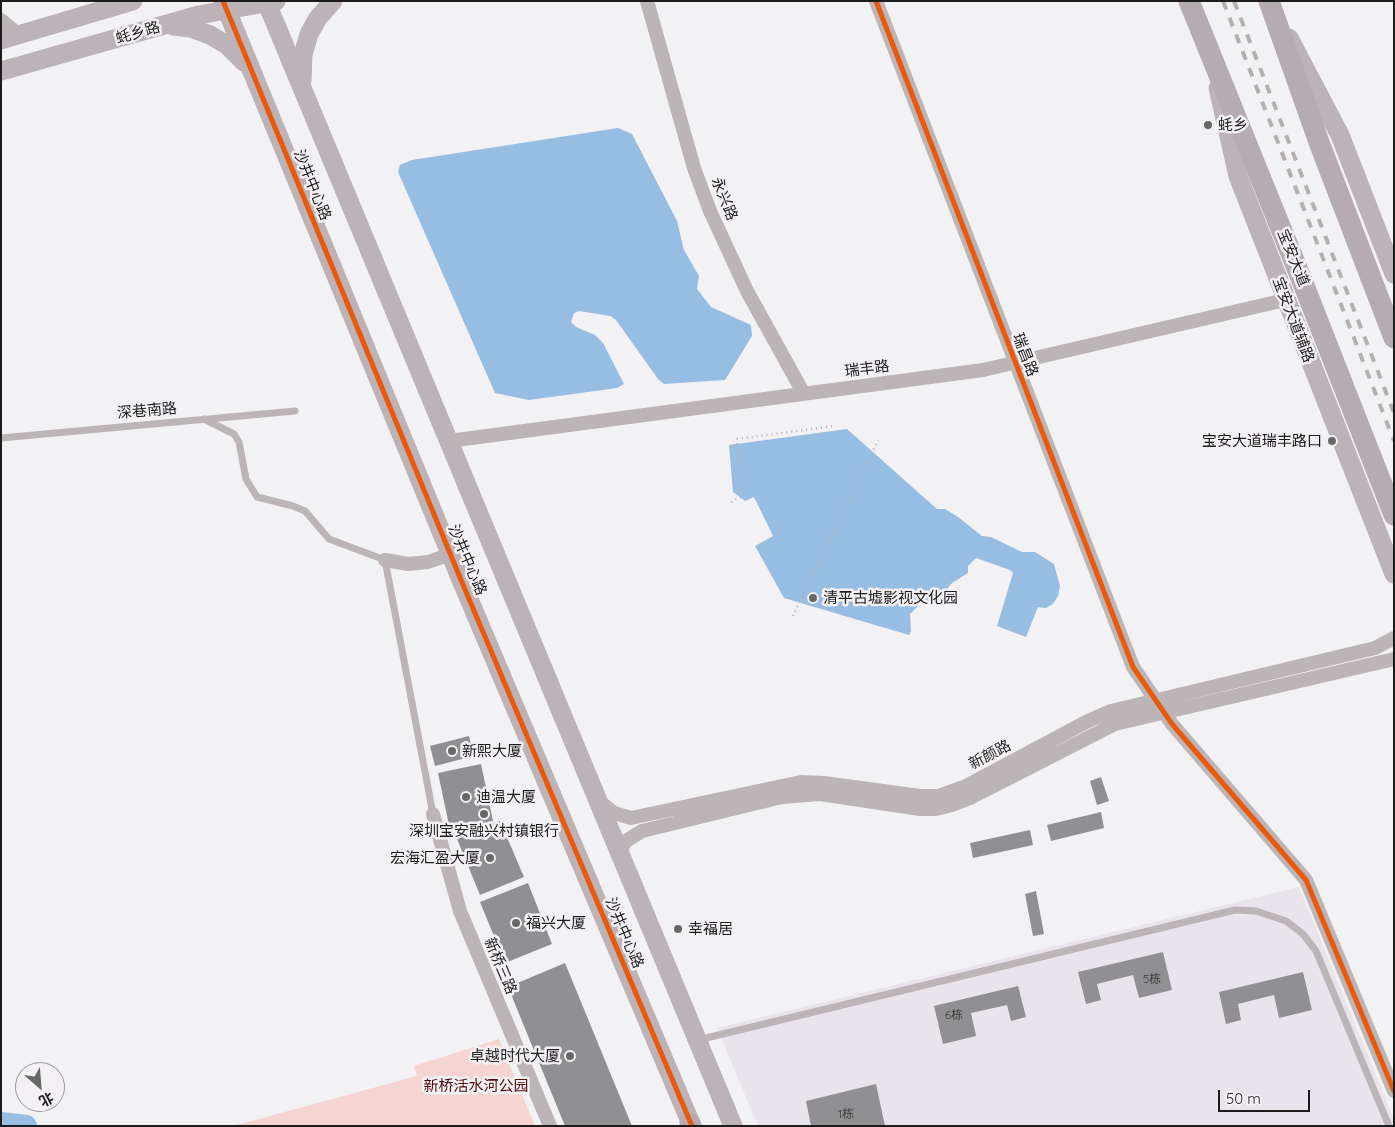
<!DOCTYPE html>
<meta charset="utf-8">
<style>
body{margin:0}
#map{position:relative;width:1395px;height:1127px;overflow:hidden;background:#f2f1f3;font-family:Quicksand,"Noto Sans SC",sans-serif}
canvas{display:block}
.frame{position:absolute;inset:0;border:2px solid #1d1c1d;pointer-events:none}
.north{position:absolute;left:15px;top:1062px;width:50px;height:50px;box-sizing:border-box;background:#f3f0f4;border:1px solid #9d9b9e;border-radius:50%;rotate:153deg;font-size:14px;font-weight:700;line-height:20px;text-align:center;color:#1d1c1d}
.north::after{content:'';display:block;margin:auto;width:18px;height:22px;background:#686768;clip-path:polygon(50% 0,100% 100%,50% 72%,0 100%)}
.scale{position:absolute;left:1218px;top:1090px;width:92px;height:22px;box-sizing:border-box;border:2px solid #1d1c1d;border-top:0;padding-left:6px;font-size:15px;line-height:18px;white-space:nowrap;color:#1d1c1d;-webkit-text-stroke:4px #f3f0f4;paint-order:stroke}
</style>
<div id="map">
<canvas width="1395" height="1127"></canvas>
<div class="frame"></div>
<div class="north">北</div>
<div class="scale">50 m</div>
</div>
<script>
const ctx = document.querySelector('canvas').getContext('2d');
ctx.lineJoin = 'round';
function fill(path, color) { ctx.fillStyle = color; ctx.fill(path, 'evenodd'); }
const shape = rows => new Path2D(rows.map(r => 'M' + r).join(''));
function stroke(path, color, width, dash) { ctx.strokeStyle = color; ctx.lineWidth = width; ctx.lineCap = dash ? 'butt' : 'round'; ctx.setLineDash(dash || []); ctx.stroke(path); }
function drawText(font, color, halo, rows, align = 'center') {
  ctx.font = font + ' Quicksand,"Noto Sans SC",sans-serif'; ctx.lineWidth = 5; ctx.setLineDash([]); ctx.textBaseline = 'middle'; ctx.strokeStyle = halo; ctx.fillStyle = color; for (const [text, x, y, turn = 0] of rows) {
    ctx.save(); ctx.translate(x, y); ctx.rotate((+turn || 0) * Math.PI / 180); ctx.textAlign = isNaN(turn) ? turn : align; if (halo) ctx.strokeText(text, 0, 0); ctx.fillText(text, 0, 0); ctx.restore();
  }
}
fill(shape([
 [1299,887,1394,1119,1394,1126,758,1126,717,1028]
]), '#e9e4eb');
fill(shape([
 [499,1039,535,1126,233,1126,417,1076,414,1066]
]), '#f5d5d1');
fill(shape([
 [618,128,632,134,677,221,684,250,699,276,697,289,711,307,751,325,752,336,725,380,664,384,658,379,616,320,610,316,579,311,574,313,571,322,576,327,595,335,603,343,624,384,617,388,529,400,495,393,398,172,400,165,412,160],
 [847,429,937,509,945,509,958,517,982,536,991,537,1022,552,1035,552,1054,564,1060,586,1058,596,1053,604,1046,608,1038,607,1026,637,997,626,1013,573,1010,570,976,558,968,566,968,573,952,583,938,600,920,604,910,614,911,631,909,635,784,598,755,546,773,536,754,497,745,501,733,492,729,445]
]), '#98bde2');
stroke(shape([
 [1,1123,26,1126]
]), '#98bde2', 22);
fill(shape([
 [469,736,474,756,435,766,430,746],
 [481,764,493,821,450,830,438,773],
 [1101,777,1109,801,1097,805,1090,781],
 [1101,812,1104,828,1051,841,1047,825],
 [500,821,524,877,480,895,457,839],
 [1030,830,1033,845,973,858,970,843],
 [528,883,552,944,505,963,480,902],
 [1036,891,1044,934,1033,936,1025,894],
 [1163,952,1172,990,1139,998,1133,975,1097,984,1101,1000,1086,1004,1078,972],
 [565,963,632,1126,565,1126,508,987],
 [1303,972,1312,1010,1279,1018,1274,995,1238,1004,1241,1020,1226,1024,1219,992],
 [1018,986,1026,1017,1011,1021,1007,1005,971,1013,976,1036,943,1044,934,1006],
 [876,1084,885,1126,811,1126,806,1101]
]), '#909092');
stroke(shape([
 [731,502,743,495,737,439,833,426],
 [793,616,878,440]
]), '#b6b0b2', 2.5, [1, 4]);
stroke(shape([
 [204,419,234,434,239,442,246,479,257,497,293,506,305,511,329,539,385,560,433,814],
 [1,438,295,411],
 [698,1040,1235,910,1256,911,1286,921,1303,934,1316,951,1389,1126]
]), '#bcb5b8', 7);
stroke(shape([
 [647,1,694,168,710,211,747,291,804,394],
 [876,1,1133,667,1172,724,1306,880,1394,1091],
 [1,20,19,35],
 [449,441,983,370,1285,300],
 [385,560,408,564,428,562,451,554],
 [599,801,614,813,631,818,801,782,824,783,920,796,938,796,966,786,1088,721,1111,711,1375,648,1394,638],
 [433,814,460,911,550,1126],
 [621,856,623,845,626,841,642,831,782,797,820,794,920,809,936,809,952,805,970,798,1115,724,1394,659]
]), '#bcb5b8', 14);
stroke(shape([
 [223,1,461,580,692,1126],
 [266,1,733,1126],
 [173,26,191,28,210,35,227,45,244,62],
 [1289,38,1340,135,1394,274],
 [1,40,133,1],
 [1,71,199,15,276,1],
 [302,81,303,55,309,34,318,18,333,1],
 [1218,88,1238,176,1394,574]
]), '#bcb3b8', 19);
stroke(shape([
 [1189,1,1301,278,1394,515],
 [1269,1,1320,145,1394,338],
 [690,1123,691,1126]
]), '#b5abb0', 21);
stroke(shape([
 [1223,1,1394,441],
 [1234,1,1394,413]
]), '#b4b0b2', 4, [9, 9]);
stroke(shape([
 [223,1,461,580,692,1126],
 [876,1,1133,667,1172,724,1306,880,1394,1091]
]), '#e8590c', 5);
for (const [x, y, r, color] of [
 [1208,125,5,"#686768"],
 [1332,441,5,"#686768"],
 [813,598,5,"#686768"],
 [452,751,5,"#686768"],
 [466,797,5,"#686768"],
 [484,814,5,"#686768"],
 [490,858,5,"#686768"],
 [516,923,5,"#686768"],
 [678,929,5,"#686768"],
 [570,1056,5,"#686768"]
]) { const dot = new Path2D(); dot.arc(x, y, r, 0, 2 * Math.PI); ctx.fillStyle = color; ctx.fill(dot); stroke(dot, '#f3f0f4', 2); }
drawText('12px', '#3a393a', null, [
 ["5栋",1152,979],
 ["6栋",954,1015],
 ["1栋",846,1114]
]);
drawText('15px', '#1d1c1d', '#f3f0f4', [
 ["蚝乡路",138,33,-16],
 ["沙井中心路",312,185,68],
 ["永兴路",724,199,68],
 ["宝安大道",1293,258,68],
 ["宝安大道辅路",1293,320,69],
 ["瑞昌路",1025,355,69],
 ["瑞丰路",867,369,-7],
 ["深巷南路",147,411,-5],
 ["沙井中心路",467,560,67],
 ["新颜路",990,755,-28],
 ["沙井中心路",624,933,67],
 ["新桥三路",500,966,67]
]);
drawText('15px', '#1d1c1d', '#f3f0f4', [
 ["蚝乡",1218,125],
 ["宝安大道瑞丰路口",1322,441,"right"],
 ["清平古墟影视文化园",823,598],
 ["新熙大厦",462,751],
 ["迪温大厦",476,797],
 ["深圳宝安融兴村镇银行",484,831,"center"],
 ["宏海汇盈大厦",480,858,"right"],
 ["福兴大厦",526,923],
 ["幸福居",688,929],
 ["卓越时代大厦",560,1056,"right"]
], 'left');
drawText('15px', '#500b09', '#f3f0f4', [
 ["新桥活水河公园",476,1086]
]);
</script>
